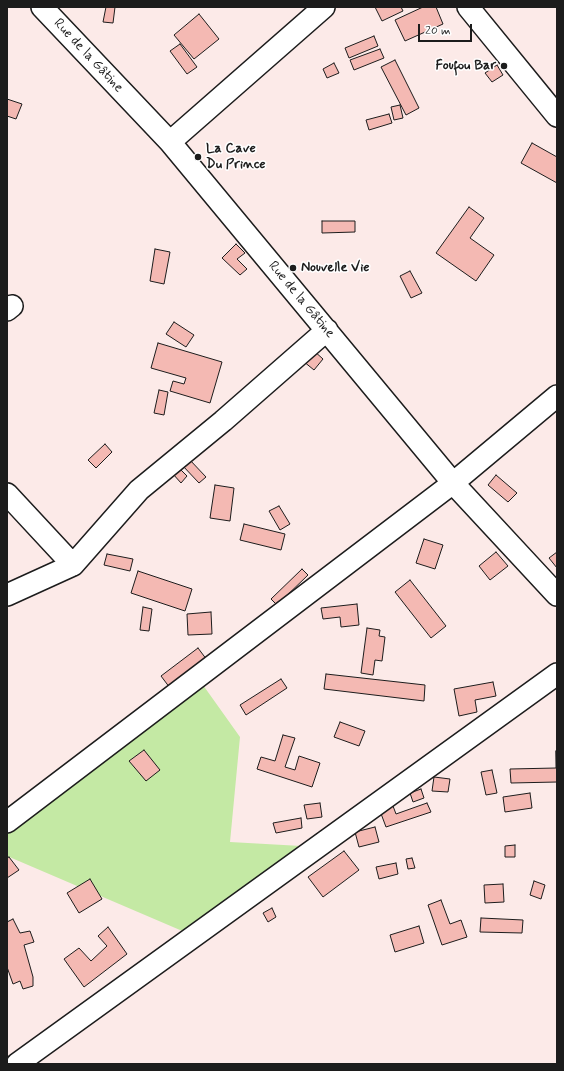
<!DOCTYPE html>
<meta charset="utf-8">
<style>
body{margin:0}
#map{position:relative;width:564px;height:1071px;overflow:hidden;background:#fceae8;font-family:Mynerve,sans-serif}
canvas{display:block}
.frame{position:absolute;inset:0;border:8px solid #1c1c1c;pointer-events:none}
.scale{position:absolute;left:418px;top:24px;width:54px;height:18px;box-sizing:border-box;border:2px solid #1c1c1c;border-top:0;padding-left:5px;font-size:12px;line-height:14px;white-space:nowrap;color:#1c1c1c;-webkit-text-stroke:3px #fff;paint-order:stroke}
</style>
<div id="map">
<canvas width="564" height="1071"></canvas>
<div class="frame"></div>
<div class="scale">20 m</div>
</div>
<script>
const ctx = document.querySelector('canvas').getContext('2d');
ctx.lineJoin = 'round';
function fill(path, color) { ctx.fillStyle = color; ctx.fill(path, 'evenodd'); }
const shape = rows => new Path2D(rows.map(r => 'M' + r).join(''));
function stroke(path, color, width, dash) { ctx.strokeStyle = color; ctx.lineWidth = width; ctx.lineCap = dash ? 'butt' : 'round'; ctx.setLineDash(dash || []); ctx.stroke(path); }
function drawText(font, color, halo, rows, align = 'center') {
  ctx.font = font + ' Mynerve,sans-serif'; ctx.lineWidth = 3; ctx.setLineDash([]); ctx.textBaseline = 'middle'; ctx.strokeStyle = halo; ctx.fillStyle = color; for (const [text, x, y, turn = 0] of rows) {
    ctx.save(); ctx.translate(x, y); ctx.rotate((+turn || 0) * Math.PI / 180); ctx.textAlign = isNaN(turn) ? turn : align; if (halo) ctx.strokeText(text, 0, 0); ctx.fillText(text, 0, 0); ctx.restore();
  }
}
fill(shape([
 [198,678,240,737,230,842,319,847,194,936,7,856,7,822]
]), '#c4e9a4');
const building = shape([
 [106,7,115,7,113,23,103,22,106,7],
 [375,7,401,7,403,11,382,21,375,7],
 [423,7,436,7,443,24,405,41,395,20,423,7],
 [199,14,219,39,194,59,174,35,199,14],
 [374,36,378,46,349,58,345,48,374,36],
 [180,44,197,67,187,74,170,51,180,44],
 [380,49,384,58,354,70,350,60,380,49],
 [395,60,419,108,406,115,381,67,395,60],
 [334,63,339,73,327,78,323,69,334,63],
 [497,65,503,75,492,82,485,73,497,65],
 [7,99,22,104,16,119,7,116,7,99],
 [400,105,403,118,394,120,391,107,400,105],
 [389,114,392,123,369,130,366,120,389,114],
 [532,143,557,157,557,183,521,163,532,143],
 [469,207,484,218,470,238,494,255,476,281,436,253,469,207],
 [322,221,355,221,355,232,322,233,322,221],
 [236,244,245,253,237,259,247,269,240,275,222,258,236,244],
 [155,249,170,252,164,284,150,281,155,249],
 [410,271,422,293,411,298,400,276,410,271],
 [174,322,194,335,186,347,166,334,174,322],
 [158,343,222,362,210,403,170,391,173,381,184,384,186,378,151,368,158,343],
 [313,350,323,359,314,370,303,361,313,350],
 [159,390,168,392,164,415,154,413,159,390],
 [105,444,112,452,96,468,88,460,105,444],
 [189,459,206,477,199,483,182,465,189,459],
 [179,468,187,476,181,483,173,474,179,468],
 [496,475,517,493,508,502,488,485,496,475],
 [215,485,234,488,230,521,210,518,215,485],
 [279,506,290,524,280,530,269,511,279,506],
 [244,524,285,534,281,550,240,540,244,524],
 [424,539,443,545,435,569,416,563,424,539],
 [496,552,508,566,490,580,479,566,496,552],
 [557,552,557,568,549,558,557,552],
 [107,554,133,559,130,571,104,565,107,554],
 [302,569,308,575,277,605,271,599,302,569],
 [138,571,192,589,185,611,131,593,138,571],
 [410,580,446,626,431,638,395,592,410,580],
 [357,604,359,625,341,627,340,617,323,619,321,608,357,604],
 [143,607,152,609,149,631,140,630,143,607],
 [211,612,212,634,188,635,187,614,211,612],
 [367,628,380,630,379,636,385,637,382,661,375,660,373,675,361,673,367,628],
 [198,648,207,660,170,688,161,676,198,648],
 [326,674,425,685,424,701,324,689,326,674],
 [281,679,287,688,246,715,240,705,281,679],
 [493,682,496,696,475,700,477,712,459,716,454,689,493,682],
 [340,722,365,731,359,746,334,737,340,722],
 [283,735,295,738,285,767,295,770,299,756,320,763,312,787,257,769,261,757,275,761,283,735],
 [144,750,160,770,146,781,129,761,144,750],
 [556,751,557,782,511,783,510,769,556,768,556,751],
 [492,770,497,793,486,795,481,772,492,770],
 [434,777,450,779,448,792,432,791,434,777],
 [421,789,424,798,413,802,410,793,421,789],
 [530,793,532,808,505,812,503,797,530,793],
 [320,803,322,817,307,819,304,805,320,803],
 [427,803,431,812,386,827,380,811,393,806,396,814,427,803],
 [301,818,302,828,276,833,273,823,301,818],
 [375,827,379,842,359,847,355,832,375,827],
 [515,845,515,857,505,857,505,846,515,845],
 [344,851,359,870,323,897,308,877,344,851],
 [9,857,19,870,7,878,7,858,9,857],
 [412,858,415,868,408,869,406,859,412,858],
 [396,863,398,874,379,879,376,867,396,863],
 [90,879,102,899,79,913,67,893,90,879],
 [534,881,545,885,541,899,530,895,534,881],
 [503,884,504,902,485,903,484,885,503,884],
 [441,900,450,924,461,920,467,937,442,945,428,905,441,900],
 [272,908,276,917,268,922,263,913,272,908],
 [481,918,523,920,522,933,480,932,481,918],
 [13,919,20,933,30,931,34,942,24,945,33,977,33,986,23,989,20,981,13,984,7,967,7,922,13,919],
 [419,926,424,943,395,952,390,935,419,926],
 [108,927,127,954,84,987,64,959,79,948,91,961,107,946,98,936,108,927]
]);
fill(building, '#f4b9b3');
stroke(building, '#1c1c1c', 1);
const minor = shape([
 [42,7,170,142,453,483,557,595],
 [468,7,557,116],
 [170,142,324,7],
 [7,310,12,306],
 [7,494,73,565],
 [7,595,73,565,139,490,223,421,327,330],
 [7,822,453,483,557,396],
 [17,1064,557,674]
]);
stroke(minor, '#1c1c1c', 24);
stroke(minor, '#fff', 21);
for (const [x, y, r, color] of [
 [504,66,4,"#1c1c1c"],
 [198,157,4,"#1c1c1c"],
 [293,268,4,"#1c1c1c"]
]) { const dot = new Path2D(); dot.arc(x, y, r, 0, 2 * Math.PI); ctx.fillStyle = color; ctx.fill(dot); stroke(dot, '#fff', 1.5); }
drawText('14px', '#1c1c1c', '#fff', [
 ["Rue de la Gâtine",88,56,47],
 ["Rue de la Gâtine",301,300,50]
]);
drawText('bold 14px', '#1c1c1c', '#fff', [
 ["Foufou Bar",496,66,"right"],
 ["La Cave",206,149],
 ["Du Prince",206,165],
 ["Nouvelle Vie",301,268]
], 'left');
</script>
